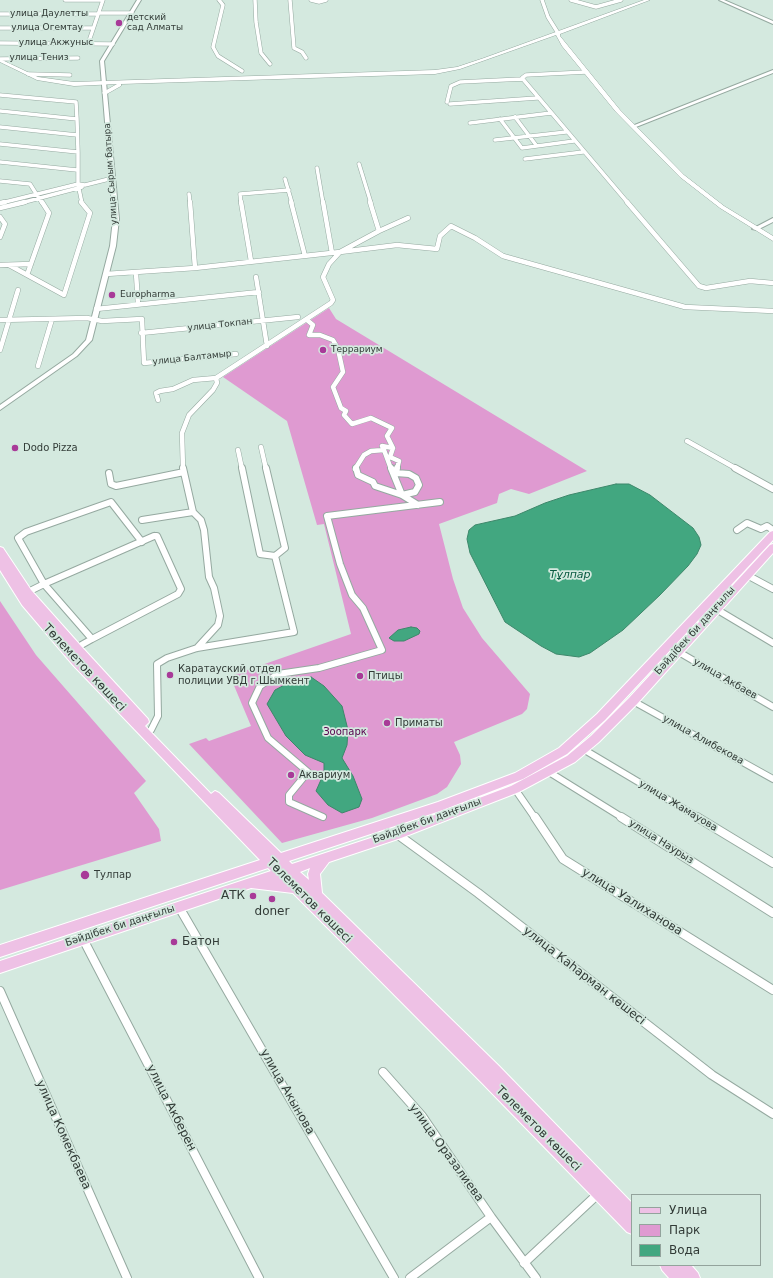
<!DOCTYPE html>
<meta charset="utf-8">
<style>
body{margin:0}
#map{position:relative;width:773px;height:1278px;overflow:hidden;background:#d4e9df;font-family:"DejaVu Sans",sans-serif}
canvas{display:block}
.legend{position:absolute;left:631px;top:1194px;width:130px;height:72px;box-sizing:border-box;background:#d4e9df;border:1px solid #93a39c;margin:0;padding:5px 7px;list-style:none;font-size:12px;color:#323b37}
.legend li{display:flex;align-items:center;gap:8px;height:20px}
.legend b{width:20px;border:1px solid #93a39c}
</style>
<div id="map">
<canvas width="773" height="1278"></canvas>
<ul class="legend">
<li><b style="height:5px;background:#eec1e5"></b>Улица</li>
<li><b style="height:11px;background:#df9ad1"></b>Парк</li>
<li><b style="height:11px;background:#42a780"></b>Вода</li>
</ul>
</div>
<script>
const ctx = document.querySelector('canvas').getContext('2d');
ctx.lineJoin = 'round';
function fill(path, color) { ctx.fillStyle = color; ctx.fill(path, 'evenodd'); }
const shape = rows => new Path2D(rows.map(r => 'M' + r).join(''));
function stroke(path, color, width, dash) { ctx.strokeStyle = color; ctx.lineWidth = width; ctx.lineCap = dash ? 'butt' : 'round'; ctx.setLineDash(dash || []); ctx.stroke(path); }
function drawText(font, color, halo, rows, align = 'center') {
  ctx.font = font + ' "DejaVu Sans",sans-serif'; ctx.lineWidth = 3.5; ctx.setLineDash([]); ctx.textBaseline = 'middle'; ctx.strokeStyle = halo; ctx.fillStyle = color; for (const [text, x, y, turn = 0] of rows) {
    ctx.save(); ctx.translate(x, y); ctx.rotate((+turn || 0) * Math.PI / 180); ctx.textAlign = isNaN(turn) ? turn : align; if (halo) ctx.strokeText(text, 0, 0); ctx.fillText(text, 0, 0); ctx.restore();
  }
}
fill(shape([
 [329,308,336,319,587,471,529,494,511,489,499,494,497,503,439,524,453,579,463,608,482,638,530,694,527,709,522,714,454,742,460,755,461,764,447,787,437,794,372,818,282,843,189,744,206,738,209,741,251,726,230,676,351,634,324,524,317,525,287,421,223,377],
 [0,601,36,655,146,781,134,793,159,829,161,841,0,890]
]), '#df9ad1');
const water = shape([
 [616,484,629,484,650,495,693,528,699,537,701,545,697,554,688,566,660,595,623,630,590,653,579,657,556,654,541,646,505,622,470,553,467,539,469,530,475,525,515,516,545,503,569,495,616,484],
 [411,627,417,628,420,631,419,634,404,641,394,641,389,638,398,630,411,627],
 [311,677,324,686,342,706,348,730,347,745,342,758,353,776,362,799,359,807,342,813,328,805,316,791,324,773,324,763,305,755,286,736,267,704,275,690,294,680,311,677]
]);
fill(water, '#42a780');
stroke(water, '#3d876a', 1);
const minorFar3 = shape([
 [65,0,103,0],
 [219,0,223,5,213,47,218,56,242,71],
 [255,0,256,22,261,53,270,64],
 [290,0,294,48,302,52,306,58],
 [311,0,319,2,326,0],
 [542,0,548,17,558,33],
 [571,0,596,7,621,0],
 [99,13,132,13],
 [0,14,98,14],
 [0,28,93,28],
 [0,43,113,44],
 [88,44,103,0],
 [0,59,78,58],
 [586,72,526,75,522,78,628,203],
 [28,74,70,75],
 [0,95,76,102,77,119],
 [447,102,451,86,460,82,522,79],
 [450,104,537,98],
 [0,111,77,119,78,152],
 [515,117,536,145],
 [500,119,522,148,574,141],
 [470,123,551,113],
 [0,127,77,135],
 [495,140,566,132],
 [0,144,78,152,78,184,82,203],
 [525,159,583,152],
 [0,162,77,170],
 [359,164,371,203],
 [317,168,323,203],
 [285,179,292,203],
 [0,181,30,184,42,203],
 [189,194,190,203],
 [1,203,78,184,85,185,113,178],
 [21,203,82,187],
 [241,203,240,194,289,190]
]);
const minorFar2 = shape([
 [190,202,195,268],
 [241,202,251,261],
 [291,202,305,256],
 [323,202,332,253],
 [627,202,699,286,706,288,750,281,773,283],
 [0,203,5,202],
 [0,208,25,202],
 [0,217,5,224,0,237],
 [379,231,408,218],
 [0,265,31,264],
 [9,265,64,295,90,213,81,202],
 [136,273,138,304],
 [106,274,195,268,340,252,379,231,370,202],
 [27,275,49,213,42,202],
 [256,277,267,346],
 [96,309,259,292],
 [0,320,87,318,102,321,142,319,144,363,236,354],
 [307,320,313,325,309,335,320,335,333,340,338,349,343,372,333,387,341,408,346,411,344,415,352,424,371,418,392,428,387,436,393,448],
 [141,333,298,317],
 [0,350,18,290],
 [38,366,52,319],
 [158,400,156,393,160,391,173,389,193,380,216,378],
 [687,441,737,469],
 [261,447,266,469],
 [238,450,242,469],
 [384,450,391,469],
 [384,450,382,446,393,448,390,457,399,461,397,469],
 [183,469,182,433,189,415,213,390,217,383,216,378,331,303,333,300,323,277,329,264,340,252,397,245,437,249,440,236,451,226,475,238,503,256,685,307,773,311],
 [355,469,364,455,371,451,384,450]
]);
const minorFar1 = shape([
 [183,468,193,512,201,520,204,530,209,577,214,588,220,616,218,625,197,648],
 [242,468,260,554,275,556,285,548,266,468],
 [356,468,358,475,373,482,375,486,402,495],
 [391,468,402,495],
 [397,468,396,473,409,474,416,478,419,485,415,492,402,495],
 [735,468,773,489],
 [109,473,111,484,116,486,184,472],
 [402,495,418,505],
 [142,520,193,512],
 [737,530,747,523,761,529,767,526,773,530],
 [154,536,157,536,181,589,178,594,92,639,44,584,154,536],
 [747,575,773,589],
 [28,592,44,584,18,538,26,532,111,502,142,542],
 [716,609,773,643],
 [76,648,92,639],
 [677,651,773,707],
 [633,701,773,779],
 [151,730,158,716,157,664,167,658,197,648,294,632,275,556],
 [583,749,699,818],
 [549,772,623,818],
 [515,789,535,818],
 [323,817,289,802,289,795,308,772,268,738,252,703,260,686,278,674,319,668,382,650,363,608,352,595,340,564,327,516,440,502]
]);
const minor = shape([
 [535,817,563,859,773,990],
 [621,817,773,913],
 [697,817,773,863],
 [397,834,478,893,712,1075,773,1114],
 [179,907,394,1278],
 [83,939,259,1278],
 [0,991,127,1278],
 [383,1072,422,1116,491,1217],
 [524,1263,599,1193],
 [410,1278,491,1217,536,1278]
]);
const tertiary = shape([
 [137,0,141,0,104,61,119,219,116,246,92,340,77,356,0,410,0,405,73,354,86,340,110,246,113,219,100,61,137,0],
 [719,0,724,0,773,21,773,24,719,0],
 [773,70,773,73,636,127,632,126,773,70],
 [773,218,773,222,757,230,752,229,773,218]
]);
const secondary = shape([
 [644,0,650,0,560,34,560,36,620,110,684,175,724,206,773,236,773,241,720,208,680,177,616,112,562,46,556,35,460,69,435,74,121,84,121,86,105,95,102,93,103,92,117,84,74,86,37,80,0,62,0,59,38,77,74,82,435,70,457,67,484,58,644,0]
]);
const primary = shape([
 [773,531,773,540,605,720,567,754,523,779,440,811,289,861,292,864,395,830,511,786,567,756,591,736,629,698,770,545,773,544,773,553,637,704,599,742,575,762,519,792,401,838,329,862,320,874,322,893,499,1066,632,1203,632,1234,627,1232,483,1084,293,893,251,888,0,973,0,961,271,871,268,868,0,957,0,945,260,860,73,665,22,605,0,570,0,547,3,548,31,590,80,645,148,719,149,722,145,726,211,794,215,791,219,793,281,853,438,802,515,773,559,748,597,714,770,532,773,531],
 [310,868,308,874,309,880,300,872,310,868],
 [660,1265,691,1265,698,1273,700,1278,669,1278,662,1270,660,1265]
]);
stroke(minorFar3, '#95a9a0', 4.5);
stroke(minorFar2, '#95a9a0', 5.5);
stroke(minorFar1, '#95a9a0', 8);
stroke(minor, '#95a9a0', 10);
stroke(tertiary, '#95a9a0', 2);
stroke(secondary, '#95a9a0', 1);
stroke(primary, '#fff', 2);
stroke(minorFar3, '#fff', 3.5);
stroke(minorFar2, '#fff', 4.5);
stroke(minorFar1, '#fff', 6);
stroke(minor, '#fff', 8);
fill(tertiary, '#fff');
fill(secondary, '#fff');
fill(primary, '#eec1e5');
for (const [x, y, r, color] of [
 [119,23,4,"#a83a98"],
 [112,295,4,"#a83a98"],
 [323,350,4,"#a83a98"],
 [15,448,4,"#a83a98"],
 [170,675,4,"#a83a98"],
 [360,676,4,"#a83a98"],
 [387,723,4,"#a83a98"],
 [291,775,4,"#a83a98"],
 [85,875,5,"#a83a98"],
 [253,896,4,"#a83a98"],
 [272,899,4,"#a83a98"],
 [174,942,4,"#a83a98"]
]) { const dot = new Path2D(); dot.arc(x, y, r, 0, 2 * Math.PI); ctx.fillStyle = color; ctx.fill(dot); stroke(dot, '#d4e9df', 1.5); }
drawText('9px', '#323b37', '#d4e9df', [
 ["улица Даулетты",49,14],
 ["улица Огемтау",47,28],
 ["улица Акжуныс",56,43],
 ["улица Тениз",39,58],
 ["улица Сырым батыра",111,174,-94],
 ["улица Токпан",220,325,-6],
 ["улица Балтамыр",192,358,-6]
]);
drawText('9px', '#323b37', '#d4e9df', [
 ["детский",127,18],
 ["сад Алматы",127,28],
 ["Europharma",120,295],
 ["Террариум",331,350]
], 'left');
drawText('10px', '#323b37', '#d4e9df', [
 ["Dodo Pizza",23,448],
 ["Каратауский отдел",178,669],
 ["полиции УВД г.Шымкент",178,681],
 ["Птицы",368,676],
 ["Приматы",395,723],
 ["Аквариум",299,775],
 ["Тулпар",94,875]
], 'left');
drawText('10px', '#323b37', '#d4e9df', [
 ["Бәйдібек би даңғылы",695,631,-48],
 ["улица Акбаев",725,679,30],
 ["улица Алибекова",703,740,29],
 ["улица Жамауова",678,806,31],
 ["Бәйдібек би даңғылы",427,821,-20],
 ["улица Наурыз",661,842,32],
 ["Бәйдібек би даңғылы",120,926,-18]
]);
drawText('10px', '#56004c', '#d4e9df', [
 ["Зоопарк",345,732]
]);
drawText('italic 11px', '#085a40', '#d4e9df', [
 ["Тұлпар",570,575]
]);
drawText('12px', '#323b37', '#d4e9df', [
 ["Төлеметов көшесі",84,668,47],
 ["Төлеметов көшесі",309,901,45],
 ["улица Уалиханова",632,902,32],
 ["улица Каһарман көшесі",584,976,38],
 ["улица Акынова",287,1092,60],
 ["улица Акберен",171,1108,63],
 ["Төлеметов көшесі",538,1129,45],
 ["улица Комекбаева",63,1135,66],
 ["улица Оразалиева",446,1153,54]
]);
drawText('12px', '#323b37', '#d4e9df', [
 ["АТК",245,896],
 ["doner",272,912,"center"],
 ["Батон",182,942,"left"]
], 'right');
</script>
